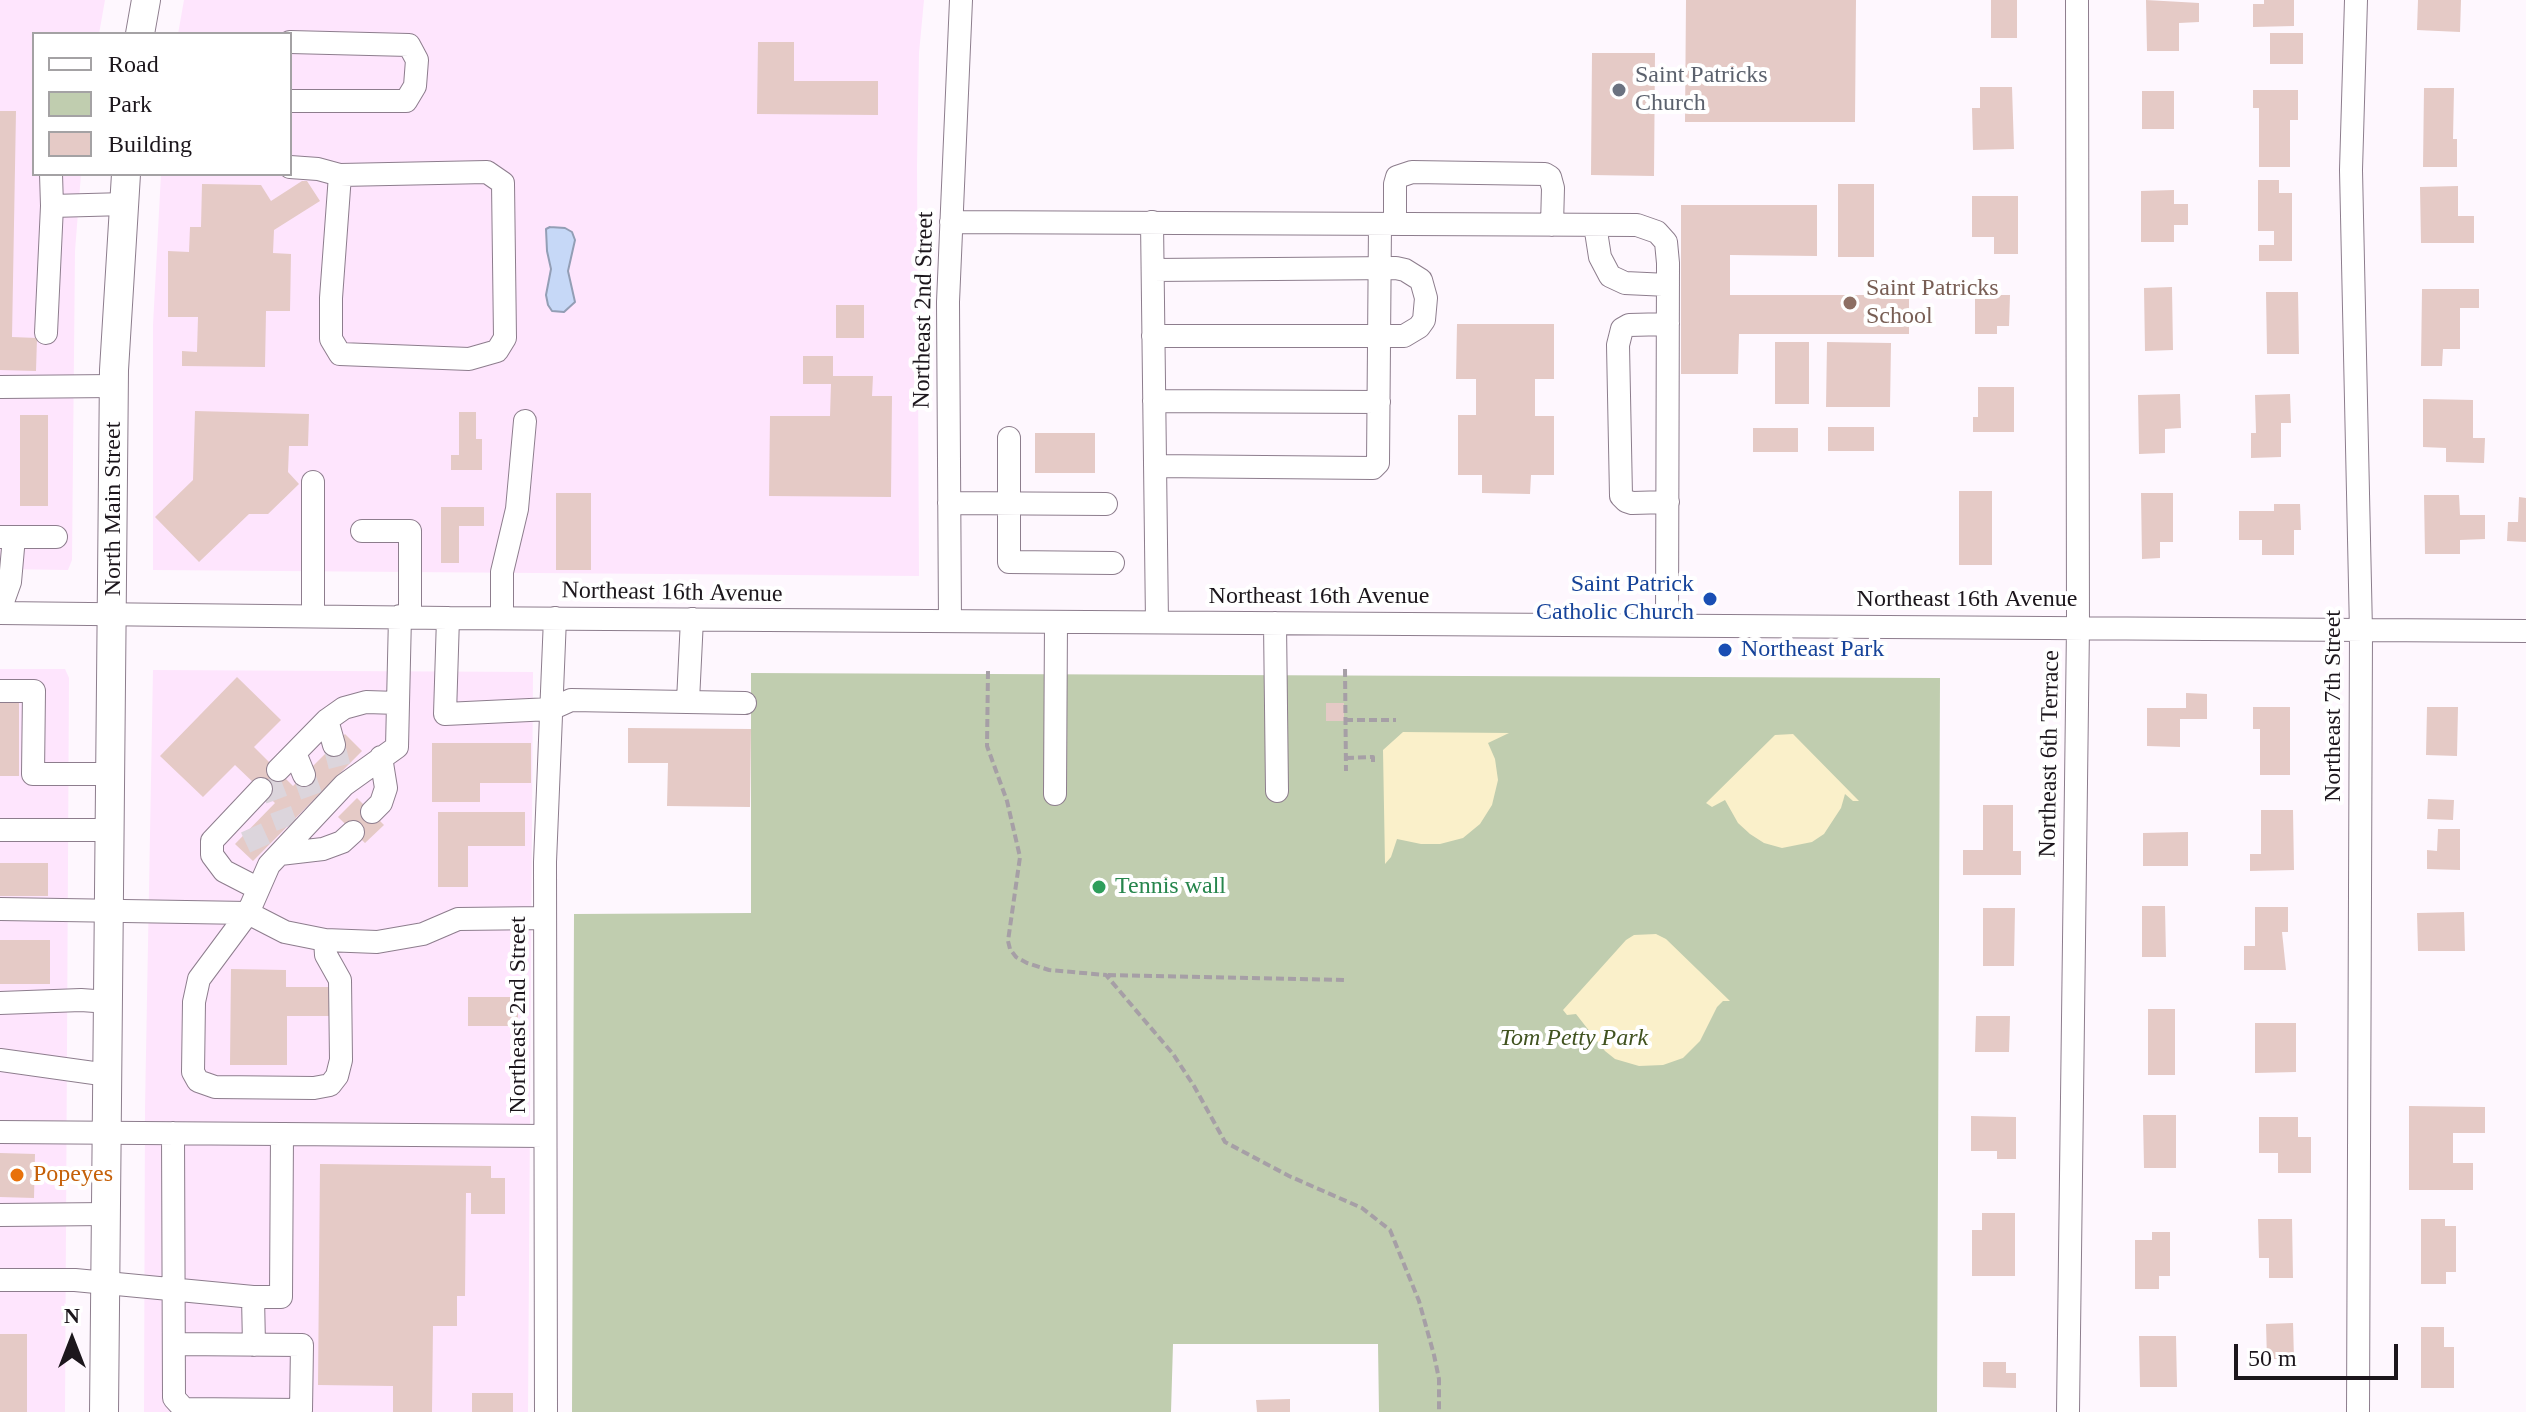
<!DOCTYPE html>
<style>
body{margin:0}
#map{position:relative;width:2526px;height:1412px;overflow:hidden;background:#fef7fe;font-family:"Times New Roman",serif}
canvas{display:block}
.legend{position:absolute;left:32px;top:32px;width:260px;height:144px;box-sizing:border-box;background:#fff;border:2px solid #a4a2a4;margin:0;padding:10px 14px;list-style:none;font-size:24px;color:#1c161c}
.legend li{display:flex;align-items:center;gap:16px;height:40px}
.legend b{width:40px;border:2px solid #a4a2a4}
.north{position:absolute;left:32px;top:1300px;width:80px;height:80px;-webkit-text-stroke:6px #fff;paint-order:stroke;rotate:0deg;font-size:22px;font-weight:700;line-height:32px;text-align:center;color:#1c161c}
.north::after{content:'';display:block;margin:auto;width:28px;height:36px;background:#1c161c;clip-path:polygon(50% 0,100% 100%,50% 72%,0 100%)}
.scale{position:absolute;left:2234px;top:1344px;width:164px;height:36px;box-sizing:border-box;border:4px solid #1c161c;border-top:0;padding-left:10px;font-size:24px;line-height:28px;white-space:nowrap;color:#1c161c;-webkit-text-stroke:6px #fff;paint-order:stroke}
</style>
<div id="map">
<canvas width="2526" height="1412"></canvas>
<ul class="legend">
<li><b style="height:10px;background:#fff"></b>Road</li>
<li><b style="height:22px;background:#c0cdaf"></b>Park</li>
<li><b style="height:22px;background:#e5cac6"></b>Building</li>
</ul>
<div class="north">N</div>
<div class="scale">50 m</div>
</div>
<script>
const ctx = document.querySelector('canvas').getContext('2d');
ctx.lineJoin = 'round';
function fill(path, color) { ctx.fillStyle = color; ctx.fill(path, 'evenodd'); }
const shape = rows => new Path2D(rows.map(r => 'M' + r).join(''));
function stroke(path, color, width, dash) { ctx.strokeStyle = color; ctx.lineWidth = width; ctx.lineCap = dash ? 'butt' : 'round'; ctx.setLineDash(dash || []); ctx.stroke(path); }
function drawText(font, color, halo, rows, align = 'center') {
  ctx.font = font + ' "Times New Roman",serif'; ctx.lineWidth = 8; ctx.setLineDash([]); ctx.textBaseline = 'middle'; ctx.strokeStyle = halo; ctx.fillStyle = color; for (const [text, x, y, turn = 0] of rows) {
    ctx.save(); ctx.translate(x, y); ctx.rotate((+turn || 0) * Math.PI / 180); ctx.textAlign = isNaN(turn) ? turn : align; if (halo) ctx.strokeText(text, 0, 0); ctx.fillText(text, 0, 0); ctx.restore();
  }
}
fill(shape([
 [0,0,105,0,99,34,34,34,34,174,81,174,75,251,72,560,68,570,0,569],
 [184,0,924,0,919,53,917,166,919,576,153,570,153,325,161,174,290,174,290,34,178,34],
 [0,669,65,669,69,678,65,1412,0,1412],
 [153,670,533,672,528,1412,144,1412,145,1108]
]), '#fee5fd');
fill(shape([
 [751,673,1940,678,1937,1412,1379,1412,1378,1344,1173,1344,1171,1412,572,1412,574,914,751,913]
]), '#c0cdaf');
fill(shape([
 [1403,732,1509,733,1488,743,1495,759,1498,780,1492,805,1480,824,1463,838,1440,844,1421,844,1397,839,1391,857,1385,864,1383,750],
 [1793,734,1859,801,1853,801,1845,794,1841,808,1824,834,1812,842,1782,848,1764,843,1750,834,1738,823,1725,800,1712,807,1706,803,1775,735],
 [1656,934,1666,939,1730,1001,1723,1001,1717,1007,1700,1041,1683,1058,1663,1065,1639,1066,1615,1059,1605,1051,1576,1014,1567,1015,1563,1010,1626,940,1634,935]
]), '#faf0ca');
const water = shape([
 [550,227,565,228,572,232,575,240,568,271,575,302,564,312,552,311,548,305,546,295,551,269,547,251,546,229,550,227]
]);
fill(water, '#c6d8f7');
stroke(water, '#939eb5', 2);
fill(shape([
 [1686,0,1856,0,1855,122,1685,122],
 [1991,0,2017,0,2017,38,1991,38],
 [2146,0,2199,3,2199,22,2179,23,2179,51,2147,51],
 [2264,0,2294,0,2294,26,2253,27,2253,4,2264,4],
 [2418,0,2461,0,2460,32,2417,30],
 [2270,33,2303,33,2303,64,2270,64],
 [758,42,794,42,794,81,878,81,878,115,757,114],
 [1592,53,1655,53,1654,176,1591,175],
 [1980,87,2012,87,2014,149,1973,150,1972,108,1980,108],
 [2424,88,2454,88,2453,139,2457,139,2457,167,2423,167],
 [2253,90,2298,90,2298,120,2290,120,2290,167,2259,167,2259,108,2253,108],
 [2142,91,2174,91,2174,129,2142,129],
 [0,111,16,111,12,337,37,338,36,371,0,370],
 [2258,180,2279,180,2279,193,2292,193,2292,261,2259,261,2259,245,2274,245,2274,231,2258,231],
 [302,181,307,181,320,201,274,230,273,253,291,254,290,311,266,311,265,367,182,366,182,351,197,352,198,317,168,317,168,251,189,252,190,227,201,227,202,184,261,185,271,201],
 [1838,184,1874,184,1874,257,1838,257],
 [2458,186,2458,216,2474,216,2474,243,2421,243,2420,187],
 [2174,190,2174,204,2188,204,2188,225,2174,225,2174,242,2141,242,2141,191],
 [1972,196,2018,196,2018,254,1994,254,1994,237,1972,237],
 [1681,205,1817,205,1817,256,1730,255,1730,295,1909,295,1909,334,1739,334,1738,374,1681,374],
 [2172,287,2173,350,2145,351,2144,288],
 [2422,289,2479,289,2479,308,2460,308,2460,349,2443,349,2442,366,2421,366],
 [2266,292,2298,292,2299,354,2267,354],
 [1975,295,2010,295,2009,326,1997,326,1997,334,1975,334],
 [836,305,864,305,864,338,836,338],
 [1457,324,1554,324,1554,379,1535,379,1535,416,1554,416,1554,475,1531,475,1530,494,1482,493,1482,475,1458,475,1458,415,1476,415,1476,379,1456,379],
 [1775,342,1809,342,1809,404,1775,404],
 [1827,342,1891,343,1890,407,1826,407],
 [803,356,833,356,833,376,873,376,872,396,892,396,891,497,769,496,770,416,830,416,831,384,803,384],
 [1978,387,2014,387,2014,432,1973,432,1973,417,1978,417],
 [2180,394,2181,428,2165,429,2165,453,2139,454,2138,395],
 [2290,394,2291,423,2281,423,2281,457,2251,458,2251,433,2256,433,2255,395],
 [2423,399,2473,400,2473,438,2485,438,2484,463,2446,462,2446,448,2423,447],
 [195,411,309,414,308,446,289,446,288,472,299,484,268,514,249,514,199,562,155,517,193,480],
 [459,412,476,412,476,439,482,439,482,470,451,470,451,455,459,455],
 [20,415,48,415,48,506,20,506],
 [1828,427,1874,427,1874,451,1828,451],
 [1753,428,1798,428,1798,452,1753,452],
 [1035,433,1095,433,1095,473,1035,473],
 [1959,491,1992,491,1992,565,1959,565],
 [556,493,591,493,591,570,556,570],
 [2141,493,2173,493,2173,542,2160,542,2160,558,2142,559],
 [2424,495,2459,495,2460,515,2485,515,2485,539,2460,540,2460,554,2425,554],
 [2519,497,2526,498,2526,542,2507,541,2508,522,2518,522],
 [2274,504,2300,504,2301,530,2294,530,2294,555,2262,555,2262,540,2239,540,2239,511,2274,511],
 [441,507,484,507,484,526,459,526,459,563,441,563],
 [237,677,281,720,254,747,293,786,345,734,362,751,253,861,235,844,275,803,235,765,203,797,160,756],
 [2186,693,2207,694,2207,719,2180,719,2180,747,2147,746,2147,708,2186,708],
 [0,698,19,698,19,776,0,776],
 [1326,703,1344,703,1344,721,1326,721],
 [2253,707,2290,707,2290,775,2260,775,2260,729,2253,729],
 [2427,707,2458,707,2457,756,2426,755],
 [628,728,751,729,750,807,667,806,668,763,628,763],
 [432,743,531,743,531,783,480,783,480,802,432,802],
 [357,798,384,825,365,843,338,817],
 [2428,799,2454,800,2453,820,2427,819],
 [1983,805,2013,805,2013,851,2021,851,2021,875,1963,875,1963,850,1983,850],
 [2261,810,2293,810,2294,870,2250,871,2250,854,2261,854],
 [438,812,525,812,525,846,468,846,468,887,438,887],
 [2438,829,2460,829,2460,870,2427,869,2427,850,2437,851],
 [2188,832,2188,866,2143,866,2143,833],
 [0,863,48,863,48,896,0,896],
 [2142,906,2165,906,2166,957,2142,957],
 [2255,907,2288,907,2288,932,2282,932,2286,970,2244,970,2244,946,2255,946],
 [1983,908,2015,908,2014,966,1983,966],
 [2464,912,2465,951,2418,951,2417,913],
 [0,940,50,940,50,984,0,984],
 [231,969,286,970,286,987,331,987,331,1016,287,1016,287,1065,230,1065],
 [468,997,518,997,518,1026,468,1026],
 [2148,1009,2175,1009,2175,1075,2148,1075],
 [1976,1016,2010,1016,2009,1052,1975,1052],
 [2255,1023,2296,1023,2296,1072,2255,1073],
 [2409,1106,2485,1107,2485,1133,2453,1133,2453,1163,2473,1163,2473,1190,2409,1190],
 [2143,1115,2176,1115,2176,1168,2144,1168],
 [1971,1116,2016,1117,2016,1159,1997,1159,1997,1151,1971,1151],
 [2259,1117,2298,1117,2298,1137,2311,1137,2311,1173,2278,1173,2278,1153,2259,1153],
 [0,1153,35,1154,34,1198,0,1197],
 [320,1164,491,1166,491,1178,505,1178,505,1214,471,1214,471,1193,466,1193,465,1296,457,1296,457,1326,433,1326,432,1412,393,1412,393,1386,318,1385],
 [1982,1213,2015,1213,2015,1276,1972,1276,1972,1230,1982,1230],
 [2258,1219,2292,1219,2293,1278,2269,1278,2269,1258,2259,1258],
 [2421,1219,2445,1219,2445,1226,2456,1226,2456,1272,2446,1272,2446,1284,2421,1284],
 [2152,1232,2170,1232,2170,1276,2159,1276,2159,1289,2135,1289,2135,1240,2152,1240],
 [2293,1323,2294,1359,2267,1359,2266,1324],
 [2421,1327,2444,1327,2444,1347,2454,1347,2454,1388,2421,1388],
 [0,1334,27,1334,27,1412,0,1412],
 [2139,1336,2176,1336,2177,1387,2140,1387],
 [1983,1362,2006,1362,2006,1373,2016,1373,2016,1388,1983,1387],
 [472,1393,513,1393,513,1412,472,1412],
 [1290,1399,1290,1412,1257,1412,1256,1400]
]), '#e5cac6');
stroke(shape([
 [334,745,341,772],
 [304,775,313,800],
 [269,779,287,827],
 [251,828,262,852]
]), '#dcd5dc', 22, [22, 11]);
const minor = shape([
 [2356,0,2351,170,2361,631,2358,1412],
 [290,42,409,45,417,60,415,86,406,101,290,101],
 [290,167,318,169,340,175,487,172,503,183,505,338,497,351,469,359,340,354,331,339,331,298,340,175],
 [51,174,52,206],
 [951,222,1637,225,1657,232,1666,242,1668,263,1667,625],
 [1152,222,1157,622],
 [1395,224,1395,184,1397,177,1412,172,1545,174,1550,177,1553,188,1552,225],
 [1595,225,1600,257,1610,276,1625,283,1668,285],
 [1153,270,1396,268,1405,270,1421,280,1426,298,1424,320,1419,327,1404,336,1153,336],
 [1668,324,1629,325,1622,329,1618,345,1621,496,1626,501,1632,503,1668,502],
 [46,333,52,206,125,204],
 [0,387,114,386],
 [1154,401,1379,402],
 [1009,438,1009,562,1113,563],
 [1155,466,1373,468,1378,463,1380,224],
 [313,482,313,615],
 [949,503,1106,504],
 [362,531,410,531,410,616],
 [1,537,56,537],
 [0,610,10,582,14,537],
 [0,613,448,618,2526,631],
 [502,617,502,572,517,509,525,421],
 [448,618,445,714,551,709,571,700,745,703],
 [950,621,948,302,961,0],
 [1275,623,1277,791],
 [0,691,34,691,33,774,111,774],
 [688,701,692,619],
 [327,720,334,745],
 [295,753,304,775],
 [278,770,327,720,344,708,366,702,398,703],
 [1055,794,1056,622],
 [372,812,381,803,386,788,381,757],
 [0,830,111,830],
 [280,854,323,849,342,842,353,832],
 [257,888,224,871,212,855,212,841,261,789],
 [0,909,248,913,285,932,325,940,377,942,423,934,458,919,545,918],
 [325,940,326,955,340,980,341,1060,337,1076,330,1085,314,1088,215,1087,198,1081,193,1072,194,1002,199,979,248,913,269,865,344,785,397,747,400,616],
 [0,1003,81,1000,109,1002],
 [0,1060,108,1075],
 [0,1132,282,1134],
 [173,1133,174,1398,184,1409,301,1410,302,1345,174,1344],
 [0,1215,107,1214],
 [0,1280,75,1280,253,1297,281,1297,282,1134,545,1136],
 [253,1297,254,1345],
 [546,1412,545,862,555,618],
 [2068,1412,2078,626,2077,0]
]);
const major = shape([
 [140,34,146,0],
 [104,1412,114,370,126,174]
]);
stroke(minor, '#8d7d8d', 24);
stroke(major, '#8d7d8d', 30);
stroke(shape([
 [1345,669,1346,771],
 [988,671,987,746,1007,801,1020,857,1008,941,1010,949,1016,957,1027,963,1049,970,1106,975,1173,1054,1194,1086,1225,1142,1289,1176,1362,1208,1390,1230,1419,1301,1434,1355,1439,1379,1439,1412],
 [1345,720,1396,720],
 [1346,758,1373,757,1373,764],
 [1108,975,1347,980]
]), '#a69fa6', 4, [8, 4]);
stroke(minor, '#fff', 22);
stroke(major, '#fff', 28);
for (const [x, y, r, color] of [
 [1619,90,8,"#6b7280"],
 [1850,303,8,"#8d6e63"],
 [1710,599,8,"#1a4fb4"],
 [1725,650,8,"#1a4fb4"],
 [1099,887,8,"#2e9e5b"],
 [17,1175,8,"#e8710a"]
]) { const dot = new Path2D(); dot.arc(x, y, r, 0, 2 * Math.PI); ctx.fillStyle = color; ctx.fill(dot); stroke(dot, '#fff', 3); }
drawText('24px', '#5b616d', '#fff', [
 ["Saint Patricks",1635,76],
 ["Church",1635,104]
], 'left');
drawText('24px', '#785e54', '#fff', [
 ["Saint Patricks",1866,289],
 ["School",1866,317]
], 'left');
drawText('24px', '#1c161c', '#fff', [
 ["Northeast 2nd Street",924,310,-89],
 ["North Main Street",114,509,-90],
 ["Northeast 16th Avenue",672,593,1],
 ["Northeast 16th Avenue",1319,597],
 ["Northeast 16th Avenue",1967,600],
 ["Northeast 7th Street",2334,706,-90],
 ["Northeast 6th Terrace",2050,754,-89],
 ["Northeast 2nd Street",519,1015,-90]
]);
drawText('24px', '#164399', '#fff', [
 ["Saint Patrick",1694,585],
 ["Catholic Church",1694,613],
 ["Northeast Park",1741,650,"left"]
], 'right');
drawText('24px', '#27864d', '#fff', [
 ["Tennis wall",1115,887]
], 'left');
drawText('italic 24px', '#415320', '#fff', [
 ["Tom Petty Park",1574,1039]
]);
drawText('24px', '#c56008', '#fff', [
 ["Popeyes",33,1175]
], 'left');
</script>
